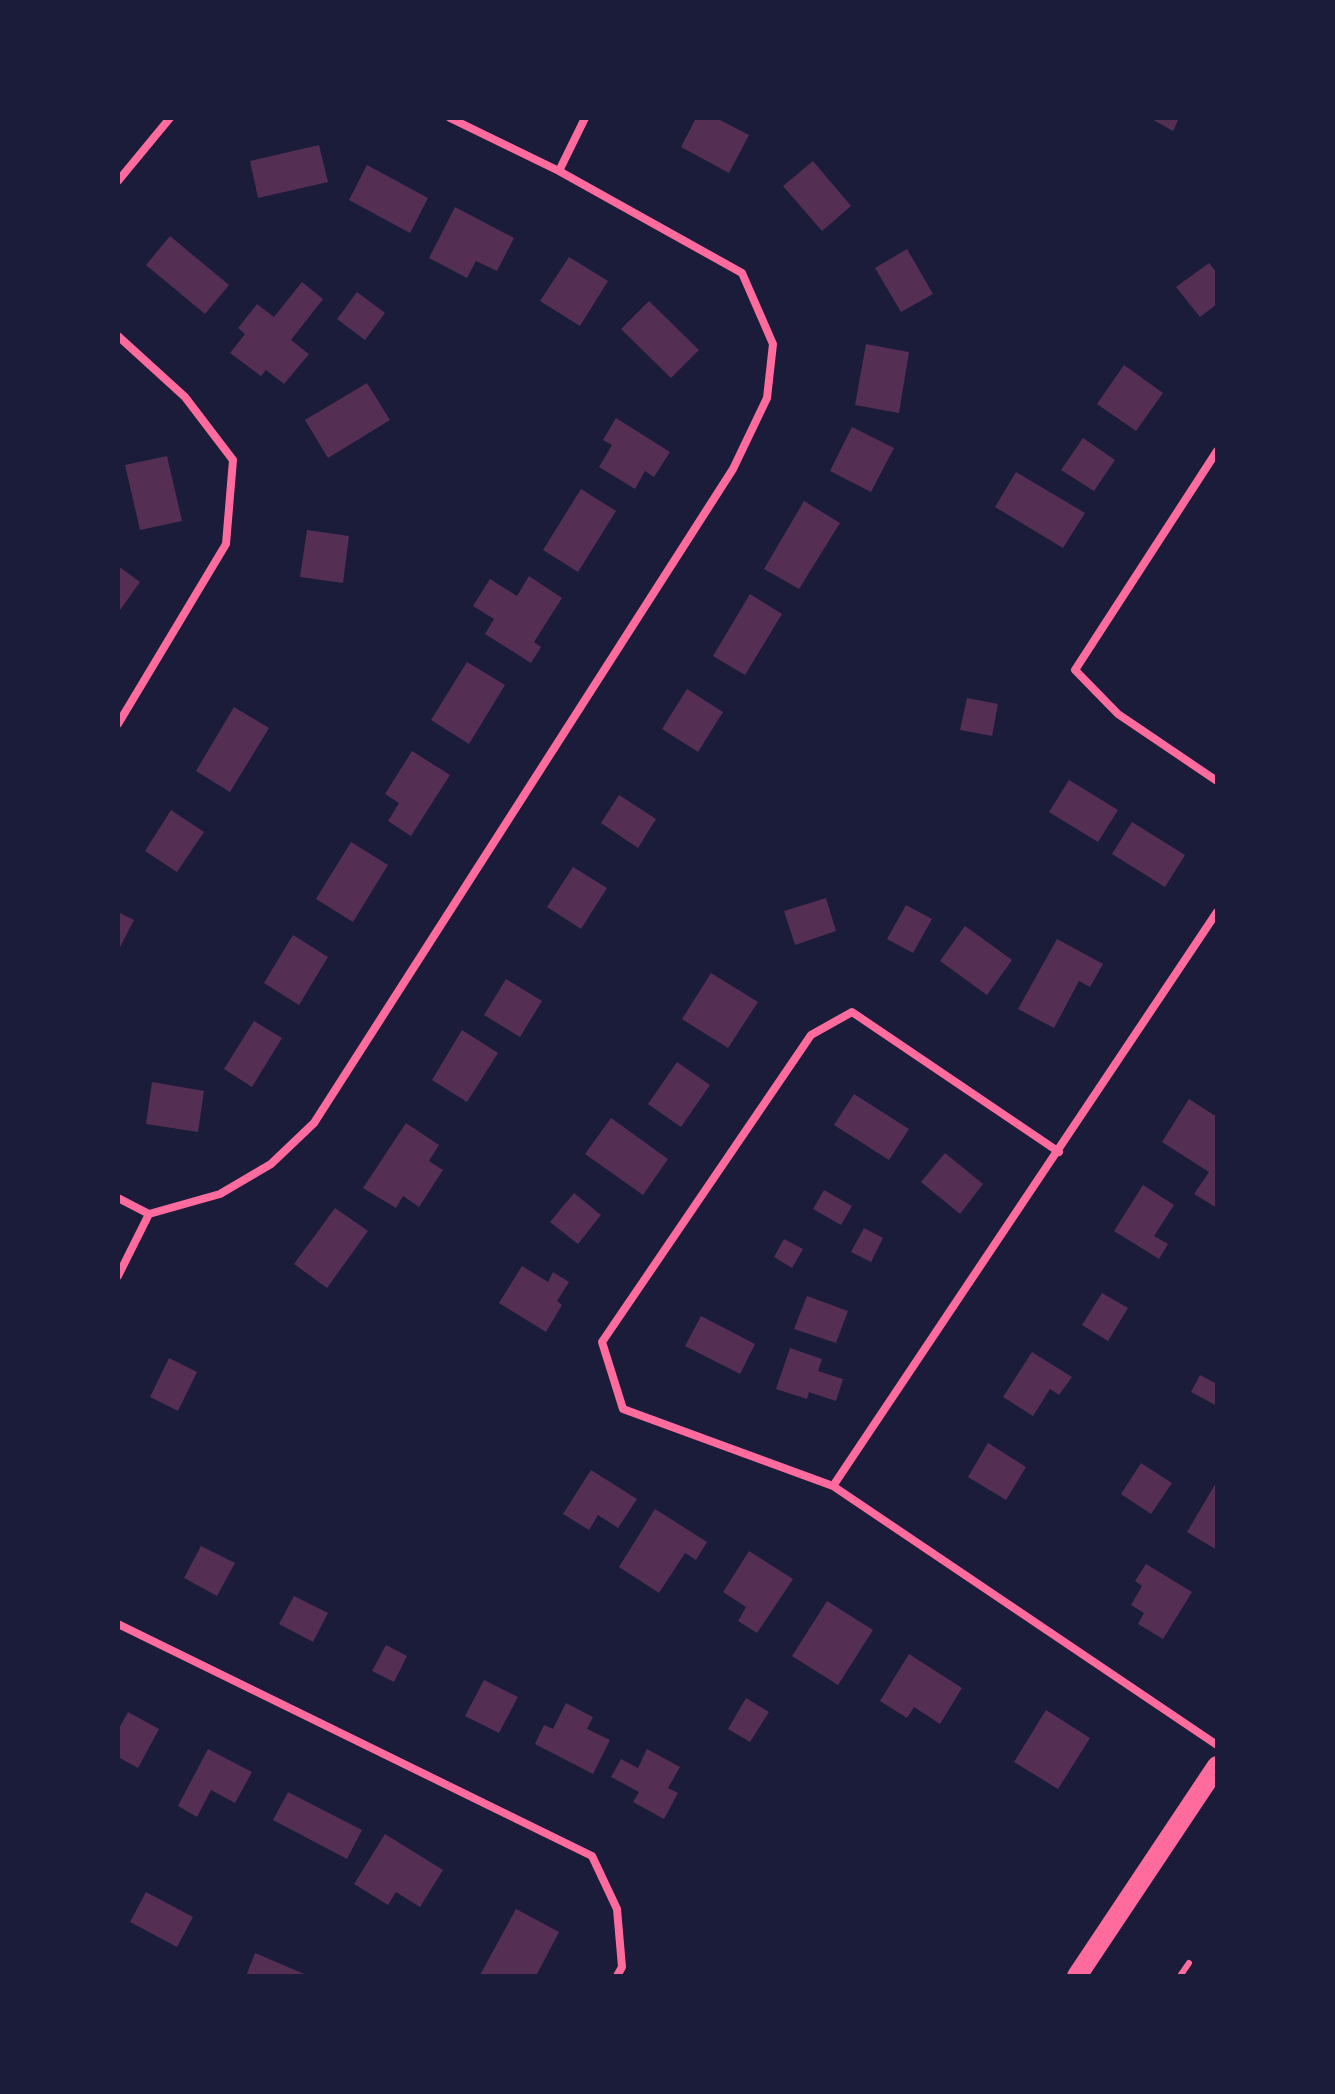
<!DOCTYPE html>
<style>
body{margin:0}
#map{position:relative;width:1335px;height:2094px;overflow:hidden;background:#1b1b3a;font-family:"Golos Text",sans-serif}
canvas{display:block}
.frame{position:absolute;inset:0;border:120px solid #1b1b3a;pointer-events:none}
</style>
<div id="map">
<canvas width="1335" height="2094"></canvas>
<div class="frame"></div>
</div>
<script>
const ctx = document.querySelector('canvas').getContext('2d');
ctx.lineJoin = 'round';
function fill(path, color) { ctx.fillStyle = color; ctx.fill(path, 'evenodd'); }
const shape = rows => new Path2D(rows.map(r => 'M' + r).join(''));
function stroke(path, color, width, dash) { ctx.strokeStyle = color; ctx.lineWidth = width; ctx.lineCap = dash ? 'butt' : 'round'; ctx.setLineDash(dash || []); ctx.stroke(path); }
fill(shape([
 [696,118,716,118,749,135,729,173,681,147],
 [1150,118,1179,118,1173,131],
 [319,145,328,182,258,198,250,161],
 [813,161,851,206,822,231,783,186],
 [367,165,428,198,410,233,349,200],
 [455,207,514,238,497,271,476,261,467,278,429,258],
 [170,236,229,285,205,314,146,265],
 [907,249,933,294,901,312,875,268],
 [569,257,608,281,580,326,540,301],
 [1209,263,1217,273,1217,304,1200,317,1176,287],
 [302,282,323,299,291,340,309,354,284,384,266,370,261,376,230,353,245,334,238,328,257,304,274,317],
 [357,292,385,313,365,340,337,319],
 [649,301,699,350,671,378,621,329],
 [866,344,909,352,899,413,855,405],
 [1124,365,1163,393,1136,431,1097,404],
 [367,383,390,420,328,458,305,420],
 [616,418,670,452,654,477,645,471,635,489,599,467,612,445,603,440],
 [852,427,894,448,871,492,830,471],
 [1083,438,1115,460,1094,491,1061,470],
 [167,456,182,521,140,530,125,465],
 [1016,472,1085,513,1063,548,995,507],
 [581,489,616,511,578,572,543,550],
 [804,501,840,523,799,589,764,569],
 [307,530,349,536,343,583,300,577],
 [118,566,140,582,118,613],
 [529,576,562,598,534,642,541,647,531,663,485,634,494,619,473,606,490,579,517,596],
 [750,594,782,614,745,675,713,656],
 [467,662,505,685,469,744,431,720],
 [687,689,723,712,698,752,662,729],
 [967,698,998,704,992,736,960,730],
 [234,707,269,728,230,792,196,771],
 [412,751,450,775,411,836,388,821,399,803,385,794],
 [1069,780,1118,810,1098,842,1049,812],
 [619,795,656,819,638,848,601,823],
 [171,810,204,832,177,872,145,851],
 [1132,822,1185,855,1165,887,1112,854],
 [351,842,388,865,353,922,316,899],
 [573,867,607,888,581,929,547,907],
 [826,898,836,931,795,945,784,911],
 [906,905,932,919,913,953,887,939],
 [118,912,134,920,118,951],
 [965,926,1012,960,987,995,940,961],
 [293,935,328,957,299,1005,264,983],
 [1057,939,1103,964,1090,987,1079,981,1054,1028,1018,1009],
 [711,973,758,1002,728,1048,682,1019],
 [506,979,542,1001,520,1037,484,1015],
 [254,1021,282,1038,252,1087,224,1069],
 [462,1030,498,1053,467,1102,432,1080],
 [677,1062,710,1085,681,1127,648,1104],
 [152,1082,204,1091,198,1132,146,1124],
 [854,1094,909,1129,889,1160,834,1125],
 [1189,1099,1217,1117,1217,1208,1194,1194,1209,1172,1162,1142],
 [611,1118,668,1159,643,1195,585,1154],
 [406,1123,439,1145,429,1161,443,1170,419,1207,403,1196,396,1208,363,1188],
 [945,1153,983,1184,960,1214,921,1182],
 [1143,1185,1174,1205,1154,1236,1168,1244,1159,1259,1114,1231],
 [824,1190,852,1206,841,1225,813,1209],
 [574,1193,601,1215,578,1244,550,1222],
 [335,1208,368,1231,327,1288,294,1264],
 [864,1228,883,1238,871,1262,851,1252],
 [784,1239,803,1249,792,1268,774,1257],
 [522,1266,548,1282,553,1272,569,1282,557,1301,562,1305,546,1332,499,1303],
 [1102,1293,1128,1308,1108,1341,1082,1325],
 [807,1296,848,1311,836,1343,794,1329],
 [701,1316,755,1344,740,1374,685,1346],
 [790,1348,822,1359,818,1371,843,1379,836,1401,809,1392,807,1399,776,1389],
 [1032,1352,1072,1377,1059,1395,1050,1389,1033,1416,1003,1397],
 [169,1358,197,1372,178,1411,150,1397],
 [1200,1375,1217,1384,1217,1406,1191,1392],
 [988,1443,1026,1467,1006,1500,968,1477],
 [1141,1463,1172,1483,1151,1514,1121,1494],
 [591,1470,637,1499,618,1528,598,1515,589,1530,563,1514],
 [1217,1481,1217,1550,1187,1532],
 [655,1509,707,1542,696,1560,685,1553,659,1593,619,1567],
 [201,1546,235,1563,217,1596,184,1578],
 [749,1551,793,1579,757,1633,738,1621,746,1607,723,1592],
 [1146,1564,1192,1592,1163,1639,1138,1624,1144,1613,1131,1605,1142,1586,1135,1581],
 [294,1596,328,1613,313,1642,279,1624],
 [827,1601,873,1630,838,1685,792,1656],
 [386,1645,407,1656,394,1682,372,1671],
 [909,1654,962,1688,940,1724,914,1707,907,1718,880,1701],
 [484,1680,518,1697,499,1733,465,1716],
 [746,1698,769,1712,750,1742,728,1729],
 [566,1703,593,1717,587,1729,610,1740,593,1774,535,1744,544,1725,553,1729],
 [1046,1710,1090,1738,1058,1789,1014,1762],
 [128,1712,159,1729,138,1768,118,1757,118,1730],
 [208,1749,252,1772,235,1803,211,1790,197,1817,178,1806],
 [647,1749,680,1767,668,1788,678,1793,664,1819,633,1802,639,1792,611,1777,621,1759,638,1768],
 [288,1792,362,1830,347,1859,273,1820],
 [385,1834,443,1870,420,1907,396,1892,388,1905,354,1884],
 [146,1892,193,1917,177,1947,130,1922],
 [516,1909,559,1932,536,1976,482,1976,480,1975],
 [255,1953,309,1976,246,1976]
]), '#542f53');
stroke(shape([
 [1180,1976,1189,1963]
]), '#ff6b9d', 6);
stroke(shape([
 [559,171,585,118],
 [118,181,170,118],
 [118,336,185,397,233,460,226,544,118,724],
 [1217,451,1075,670,1118,714,1217,781],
 [1059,1152,852,1012,811,1035,602,1342,623,1409,833,1486,1217,1745],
 [118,1198,149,1214],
 [118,1276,149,1214,220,1194,271,1164,314,1123,733,469,767,398,773,344,742,273,559,171,450,118],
 [833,1486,1217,912],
 [118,1624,592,1856,617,1909,622,1967,617,1976]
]), '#ff6b9d', 8);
stroke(shape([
 [1077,1976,1217,1766]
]), '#ff6b9d', 20);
</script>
